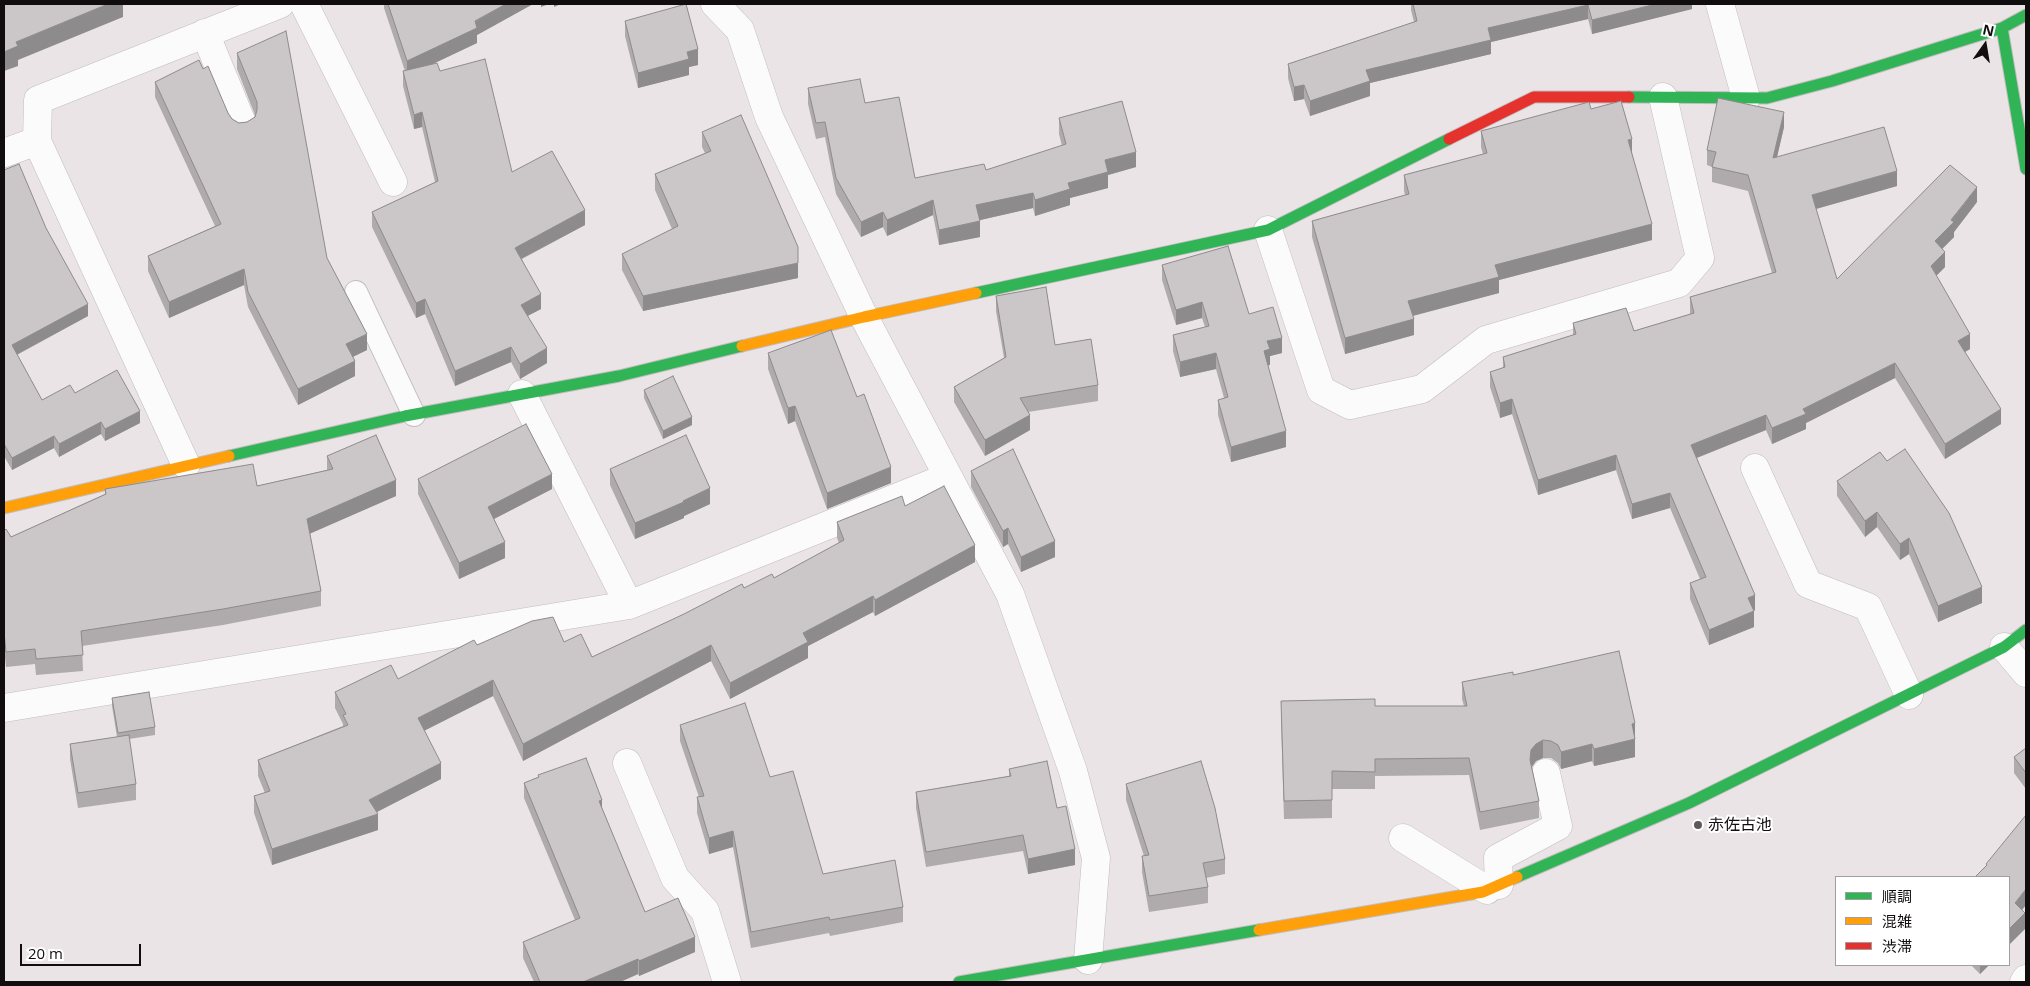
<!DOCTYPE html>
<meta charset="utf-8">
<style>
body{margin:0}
#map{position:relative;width:2030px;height:986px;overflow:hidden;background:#eae4e6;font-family:"Open Sans","Noto Sans JP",sans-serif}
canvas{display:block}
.frame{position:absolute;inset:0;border:5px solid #110d0e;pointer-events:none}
.legend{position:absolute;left:1835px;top:876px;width:175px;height:90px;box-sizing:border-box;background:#fff;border:1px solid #a09e9f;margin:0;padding:6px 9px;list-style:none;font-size:15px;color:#110d0e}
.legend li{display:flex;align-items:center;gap:10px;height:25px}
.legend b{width:25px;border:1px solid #a09e9f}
.north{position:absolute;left:1960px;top:20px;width:50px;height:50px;-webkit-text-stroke:4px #fff;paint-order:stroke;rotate:13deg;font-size:14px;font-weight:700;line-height:20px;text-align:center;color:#110d0e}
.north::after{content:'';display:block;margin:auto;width:18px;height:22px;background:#110d0e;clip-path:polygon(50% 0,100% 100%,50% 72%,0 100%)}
.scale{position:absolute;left:20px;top:944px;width:121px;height:22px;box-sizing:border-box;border:2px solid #110d0e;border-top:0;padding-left:6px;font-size:15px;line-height:18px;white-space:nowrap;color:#110d0e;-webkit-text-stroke:4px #fff;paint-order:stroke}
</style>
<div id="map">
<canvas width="2030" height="986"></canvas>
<div class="frame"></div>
<ul class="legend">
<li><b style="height:6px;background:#30b455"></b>順調</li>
<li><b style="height:6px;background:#ff9f0a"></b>混雑</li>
<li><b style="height:6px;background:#e5322d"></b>渋滞</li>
</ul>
<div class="north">N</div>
<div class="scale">20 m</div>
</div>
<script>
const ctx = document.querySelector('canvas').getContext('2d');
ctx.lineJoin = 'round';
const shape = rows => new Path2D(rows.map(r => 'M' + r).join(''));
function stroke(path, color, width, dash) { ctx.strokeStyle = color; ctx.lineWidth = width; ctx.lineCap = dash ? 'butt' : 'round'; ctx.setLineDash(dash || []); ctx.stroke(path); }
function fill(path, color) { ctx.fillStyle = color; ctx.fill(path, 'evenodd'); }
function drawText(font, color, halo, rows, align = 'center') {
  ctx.font = font + ' "Open Sans","Noto Sans JP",sans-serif'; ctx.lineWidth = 4; ctx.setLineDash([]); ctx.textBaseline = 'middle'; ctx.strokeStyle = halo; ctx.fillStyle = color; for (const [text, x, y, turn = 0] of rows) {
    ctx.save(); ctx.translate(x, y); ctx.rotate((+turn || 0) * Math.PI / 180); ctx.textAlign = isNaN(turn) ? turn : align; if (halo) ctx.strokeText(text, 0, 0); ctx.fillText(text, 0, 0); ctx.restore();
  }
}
const lane = shape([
 [356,292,414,415]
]);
const street = shape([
 [304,4,393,182],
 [715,4,740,30,769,117,864,317,1010,594,1073,771,1096,858,1088,960],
 [1720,4,1746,98],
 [205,33,242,123],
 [4,153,37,141],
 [1268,230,1321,390,1350,405,1422,389,1486,340,1679,283,1700,258,1663,97],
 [522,394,629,605],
 [186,465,37,141,38,100,280,4],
 [1755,468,1808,584,1868,607,1909,695],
 [2004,647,2026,673],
 [4,708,629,605,948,477],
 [627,763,675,878,705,911,727,982],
 [1403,838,1487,890],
 [1499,885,1498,858,1558,826,1546,773],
 [2024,982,2026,979]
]);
const fast = shape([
 [2026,15,2002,28,2026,169],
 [1629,97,1767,98,1832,81,2002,28],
 [976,293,1268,230,1449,139],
 [229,456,405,416,619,376,742,346],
 [1517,877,1689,803,2004,647,2026,630],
 [959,982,1259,930]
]);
const slow = shape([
 [742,346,864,317,976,293],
 [4,508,229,456],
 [1259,930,1483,892,1517,877]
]);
const jam = shape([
 [1449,139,1534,97,1629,97]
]);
stroke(lane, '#c1bcbe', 24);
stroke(street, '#c1bcbe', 29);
stroke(fast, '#c1bcbe', 13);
stroke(slow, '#c1bcbe', 13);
stroke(jam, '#c1bcbe', 13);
stroke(lane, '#fcfbfb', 22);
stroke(street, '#fcfbfb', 28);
stroke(fast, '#30b455', 11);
stroke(slow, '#ff9f0a', 11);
stroke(jam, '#e5322d', 11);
fill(shape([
 [384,4,533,4,477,35,477,43,433,64,440,71,512,172,585,225,522,259,541,309,528,316,547,363,520,379,511,362,455,386,425,314,416,318,372,227,372,212,435,182,422,127,414,129,403,86,403,71,405,71,384,8],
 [1411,4,1692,4,1692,9,1592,34,1588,19,1491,42,1491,54,1370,83,1370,96,1310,116,1304,99,1294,101,1288,78,1288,64,1414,22,1411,10],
 [625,21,698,65,689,67,689,75,638,88,625,36],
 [237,53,367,350,353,357,355,376,298,405,248,307,244,285,169,318,148,271,148,256,215,226,155,97,155,82,203,69,228,113,232,119,239,123,247,122,255,117,255,115,237,69],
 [808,88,865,103,915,178,986,170,1062,146,1059,134,1059,118,1136,167,1108,175,1108,188,1070,198,1070,205,1035,216,1033,208,980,220,980,237,939,245,933,215,887,236,883,227,861,237,836,194,825,137,816,139,808,104],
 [1591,109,1632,153,1652,240,1499,280,1499,293,1413,316,1414,335,1345,354,1312,237,1312,221,1405,195,1404,191,1404,175,1483,154,1481,147,1481,131],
 [1784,127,1777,157,1897,186,1816,209,1837,279,1977,202,1954,232,1954,237,1942,249,1945,267,1936,276,1970,349,1965,352,2001,424,1945,459,1895,378,1806,423,1806,429,1772,444,1766,430,1697,458,1755,610,1754,611,1754,627,1709,645,1690,599,1690,583,1700,579,1670,508,1632,519,1616,470,1538,495,1512,414,1500,418,1490,387,1490,372,1503,368,1503,357,1573,335,1573,323,1634,331,1690,314,1690,297,1772,273,1748,191,1712,182,1712,167,1707,165,1707,150],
 [702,132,798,278,643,311,622,270,622,254,672,229,655,190,655,174,705,153,702,147],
 [4,170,46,228,88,316,17,355,42,400,75,393,140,423,105,441,101,434,59,457,54,448,12,470,4,456],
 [1162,265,1249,314,1282,353,1270,356,1270,365,1268,365,1286,447,1231,462,1218,415,1218,400,1224,398,1216,369,1180,377,1173,351,1173,335,1205,327,1202,318,1176,325,1162,280],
 [996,296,1055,345,1098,385,1098,401,1028,412,1030,430,985,456,954,402,954,387,1004,358,996,311],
 [768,353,857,397,891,483,827,509,795,421,788,424,768,369],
 [644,390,692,425,663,439,644,398],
 [1880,452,1982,603,1938,622,1909,554,1900,560,1877,527,1865,537,1837,496,1837,481],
 [327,456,396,496,310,533,321,591,321,606,223,625,82,646,83,671,36,675,35,664,6,667,4,647,4,531,11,537,105,494,105,489,257,486,327,470],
 [610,469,710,504,684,516,684,518,635,539,610,485],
 [971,471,1055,557,1021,572,1008,544,1003,547,971,487],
 [418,479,552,489,494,519,505,558,459,579,418,494],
 [905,506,975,562,875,616,873,612,808,646,808,658,730,699,711,661,523,761,493,696,424,730,441,779,377,812,378,830,272,865,254,813,254,796,265,793,258,776,258,760,343,726,343,724,335,708,335,692,398,679,477,645,564,642,592,657,744,588,774,578,839,543,837,538,837,522],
 [1513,675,1635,723,1635,757,1594,766,1592,761,1561,769,1558,763,1551,758,1543,758,1536,761,1532,767,1539,801,1539,818,1480,830,1469,775,1375,776,1375,789,1332,789,1332,818,1284,819,1281,719,1375,706,1464,706,1462,699,1462,682],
 [112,698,155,727,155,735,129,739,136,784,136,800,78,808,70,759,70,744,117,737,112,706],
 [680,725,770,777,823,874,903,907,903,922,830,936,829,933,751,948,733,847,709,854,697,813,697,797,699,797,680,741],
 [2026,748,2026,789,2014,773,2014,757],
 [1009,769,1057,808,1075,865,1028,874,1023,851,926,867,916,808,916,792,1009,776],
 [538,775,602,809,645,912,695,952,639,976,638,974,620,982,534,982,523,958,523,942,575,920,524,798,524,783,538,777],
 [1126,784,1225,859,1225,874,1206,878,1208,887,1208,903,1149,912,1142,872,1142,856,1144,856,1126,800],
 [1971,965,1989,965,1980,974]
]), '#afaaac');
fill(shape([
 [108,4,123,4,123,17,18,60,18,66,4,71,4,52,16,42],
 [506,4,533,4,477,35,477,43,407,76,407,61],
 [541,4,549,4,541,7],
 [554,4,561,4,554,7],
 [1656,4,1692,4,1692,9,1592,34,1592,20],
 [1588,5,1588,19,1491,42,1491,54,1370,83,1370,96,1310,116,1310,101,1366,70,1488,28],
 [698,49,698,65,689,67,689,75,638,88,638,73,687,52],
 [1304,85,1304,99,1294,101,1294,87],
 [422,112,422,127,414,129,414,115],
 [1784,112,1784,127,1773,174,1773,158],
 [1632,139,1632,155,1628,140],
 [1136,152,1136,167,1108,175,1108,188,1070,198,1070,205,1035,216,1035,200,1105,160],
 [1897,171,1897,186,1812,210,1812,195],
 [1977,187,1977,202,1954,232,1954,237,1935,256,1935,241],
 [1033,193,1033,208,976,221,976,205],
 [933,200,933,215,887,236,887,220],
 [585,210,585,225,515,262,515,248],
 [883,212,883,227,861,237,861,222],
 [980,221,980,237,939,245,939,230],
 [1652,224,1652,240,1499,280,1499,293,1408,317,1408,301,1495,265],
 [1945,252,1945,267,1931,281,1931,266],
 [798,263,798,278,643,311,643,296],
 [244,269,244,285,169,318,169,302],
 [541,294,541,309,521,319,521,305],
 [425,299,425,314,416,318,416,303],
 [1202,302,1202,318,1176,325,1176,310],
 [88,304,88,316,12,357,12,345],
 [1414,319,1414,335,1345,354,1345,338],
 [367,334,367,350,346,360,346,344],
 [1970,334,1970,349,1958,356,1958,341],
 [1282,338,1282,353,1270,356,1270,365,1264,366,1264,351,1267,341],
 [511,347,511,362,455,386,455,371],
 [547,348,547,363,520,379,520,364],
 [1216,353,1216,369,1180,377,1180,362],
 [355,361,355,376,298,405,298,389],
 [1895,363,1895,378,1806,423,1806,429,1772,444,1772,428,1803,409],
 [1512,399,1512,414,1500,418,1500,403],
 [795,406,795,421,788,424,788,408],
 [2001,409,2001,424,1945,459,1945,444],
 [140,411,140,423,105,441,105,429],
 [1030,415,1030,430,985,456,985,440],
 [1766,415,1766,430,1691,460,1691,445],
 [692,417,692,425,663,439,663,431],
 [101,422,101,434,59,457,59,444],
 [1286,431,1286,447,1231,462,1231,447],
 [54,436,54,448,12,470,12,458],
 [1616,455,1616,470,1538,495,1538,480],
 [891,467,891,483,827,509,827,493],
 [552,474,552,489,488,522,488,507],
 [396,480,396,496,307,535,307,519],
 [710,488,710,504,684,516,684,518,635,539,635,523],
 [1670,493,1670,508,1632,519,1632,504],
 [1877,512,1877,527,1865,537,1865,521],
 [1008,528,1008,544,1003,547,1003,531],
 [1909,538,1909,554,1900,560,1900,544],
 [1055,541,1055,557,1021,572,1021,557],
 [505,542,505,558,459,579,459,563],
 [975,545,975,562,875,616,875,600],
 [1982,587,1982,603,1938,622,1938,606],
 [1755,595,1755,610,1748,613,1748,598],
 [873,596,873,612,808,646,808,658,730,699,730,683,803,633],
 [1754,611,1754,627,1709,645,1709,630],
 [711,645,711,661,523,761,523,744],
 [493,680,493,696,418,734,418,718],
 [1635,723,1635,757,1594,766,1594,749,1632,724],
 [1543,740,1543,758,1536,761,1531,768,1530,760,1531,750,1536,744],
 [1592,744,1592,761,1561,769,1561,752],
 [441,763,441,779,369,816,369,800],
 [602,800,602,816,599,801],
 [378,814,378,830,272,865,272,849],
 [733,831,733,847,709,854,709,838],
 [1075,849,1075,865,1028,874,1028,859],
 [2026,889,2026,905,2015,919,2015,903],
 [2025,913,2025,929,2009,945,2009,929],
 [695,937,695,952,639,976,639,961],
 [638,959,638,974,620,982,583,982],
 [1980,965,1989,965,1980,974]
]), '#8e8b8c');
const building = shape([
 [6,4,108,4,16,42,18,46,4,52,4,5,6,4],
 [388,4,506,4,475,21,477,28,407,61,388,4],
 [686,4,698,49,687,52,689,59,638,73,625,21,686,4],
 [1413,4,1656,4,1592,20,1588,5,1488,28,1491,40,1366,70,1370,81,1310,101,1304,85,1294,87,1288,64,1417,21,1413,4],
 [286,31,327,258,367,334,346,344,355,361,298,389,248,292,244,269,169,302,148,256,221,224,155,82,199,60,203,69,208,66,228,113,232,119,239,123,247,122,255,117,257,110,257,102,237,53,286,31],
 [485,59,512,172,552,151,585,210,515,248,541,294,521,305,547,348,520,364,511,347,455,371,425,299,416,303,372,212,438,181,422,112,414,115,403,71,437,63,440,71,485,59],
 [860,79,865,103,899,97,915,178,984,164,986,170,1066,144,1059,118,1122,101,1136,152,1105,160,1108,172,1068,183,1070,189,1035,200,1033,193,976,205,980,221,939,230,933,200,887,220,883,212,861,222,836,178,825,122,816,123,808,88,860,79],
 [1718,98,1784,112,1773,158,1884,127,1897,171,1812,195,1837,279,1950,165,1977,187,1951,220,1954,222,1935,241,1945,252,1931,266,1970,334,1958,341,2001,409,1945,444,1895,363,1803,409,1806,414,1772,428,1766,415,1691,445,1755,595,1748,598,1754,611,1709,630,1690,583,1706,577,1670,493,1632,504,1616,455,1538,480,1512,399,1500,403,1490,372,1505,367,1503,357,1576,334,1573,323,1626,308,1634,331,1694,313,1690,297,1776,272,1748,175,1712,167,1716,152,1707,150,1718,98],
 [1621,101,1632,139,1628,140,1652,224,1495,265,1499,277,1408,301,1414,319,1345,338,1312,221,1409,194,1404,175,1487,153,1481,131,1589,102,1591,109,1621,101],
 [741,115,798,247,798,263,643,296,622,254,678,226,655,174,711,151,702,132,741,115],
 [19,164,46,228,88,304,12,345,42,400,70,385,75,393,117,370,140,411,105,429,101,422,59,444,54,436,12,458,4,444,4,170,19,164],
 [1228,246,1249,314,1273,307,1282,338,1267,341,1270,349,1264,351,1286,431,1231,447,1218,400,1228,397,1216,353,1180,362,1173,335,1209,326,1202,302,1176,310,1162,265,1228,246],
 [1046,287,1055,345,1091,339,1098,385,1020,398,1030,415,985,440,954,387,1006,357,996,296,1046,287],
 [831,330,857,397,864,394,891,467,827,493,795,406,788,408,768,353,831,330],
 [673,376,692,417,663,431,644,390,673,376],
 [526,424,552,474,488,507,505,542,459,563,418,479,526,424],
 [376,435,396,480,307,519,321,591,223,609,81,631,83,655,36,659,35,649,6,652,4,632,4,531,6,529,11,537,106,494,105,489,253,464,257,486,333,469,327,456,376,435],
 [686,435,710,488,683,501,684,502,635,523,610,469,686,435],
 [1013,449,1055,541,1021,557,1008,528,1003,531,971,471,1013,449],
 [1905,449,1949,513,1982,587,1938,606,1909,538,1900,544,1877,512,1865,521,1837,481,1880,452,1887,461,1905,449],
 [944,486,975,545,875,600,873,596,803,633,808,642,730,683,711,645,523,744,493,680,418,718,441,763,369,800,378,814,272,849,254,796,270,791,258,760,348,725,343,715,346,714,335,692,391,665,398,679,474,640,477,645,532,621,553,617,564,642,581,634,592,657,684,614,742,584,744,588,772,574,774,578,844,540,837,522,902,496,905,506,944,486],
 [1619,651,1635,723,1632,724,1635,739,1594,749,1592,744,1561,752,1558,745,1551,741,1543,740,1536,744,1531,750,1530,760,1539,801,1480,812,1469,758,1375,759,1375,772,1332,771,1332,800,1284,801,1281,701,1375,699,1375,706,1467,706,1462,682,1513,672,1513,675,1619,651],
 [149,692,155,727,118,733,112,698,149,692],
 [745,703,770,777,793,771,823,874,895,860,903,907,830,920,829,917,751,932,733,831,709,838,697,797,704,796,680,725,745,703],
 [129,735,136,784,78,793,70,744,129,735],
 [2026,748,2026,773,2014,757,2026,748],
 [586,758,602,800,599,801,645,912,678,898,695,937,639,961,638,959,583,982,540,982,523,942,580,918,524,783,539,777,538,775,586,758],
 [1047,761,1057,808,1066,806,1075,849,1028,859,1023,835,926,852,916,792,1011,776,1009,769,1047,761],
 [1201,761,1215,808,1225,859,1203,863,1208,887,1149,896,1142,856,1149,855,1126,784,1201,761],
 [2026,815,2026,889,2015,903,2025,913,2009,929,2009,877,1975,877,1987,865,1986,864,2026,815]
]);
fill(building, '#cbc6c8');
stroke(building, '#8e8b8c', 1);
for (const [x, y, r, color] of [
 [1698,825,5,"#5d585a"]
]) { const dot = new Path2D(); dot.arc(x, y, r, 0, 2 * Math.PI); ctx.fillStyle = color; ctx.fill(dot); stroke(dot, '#fff', 2); }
drawText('16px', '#110d0e', '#fff', [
 ["赤佐古池",1708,825]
], 'left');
</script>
